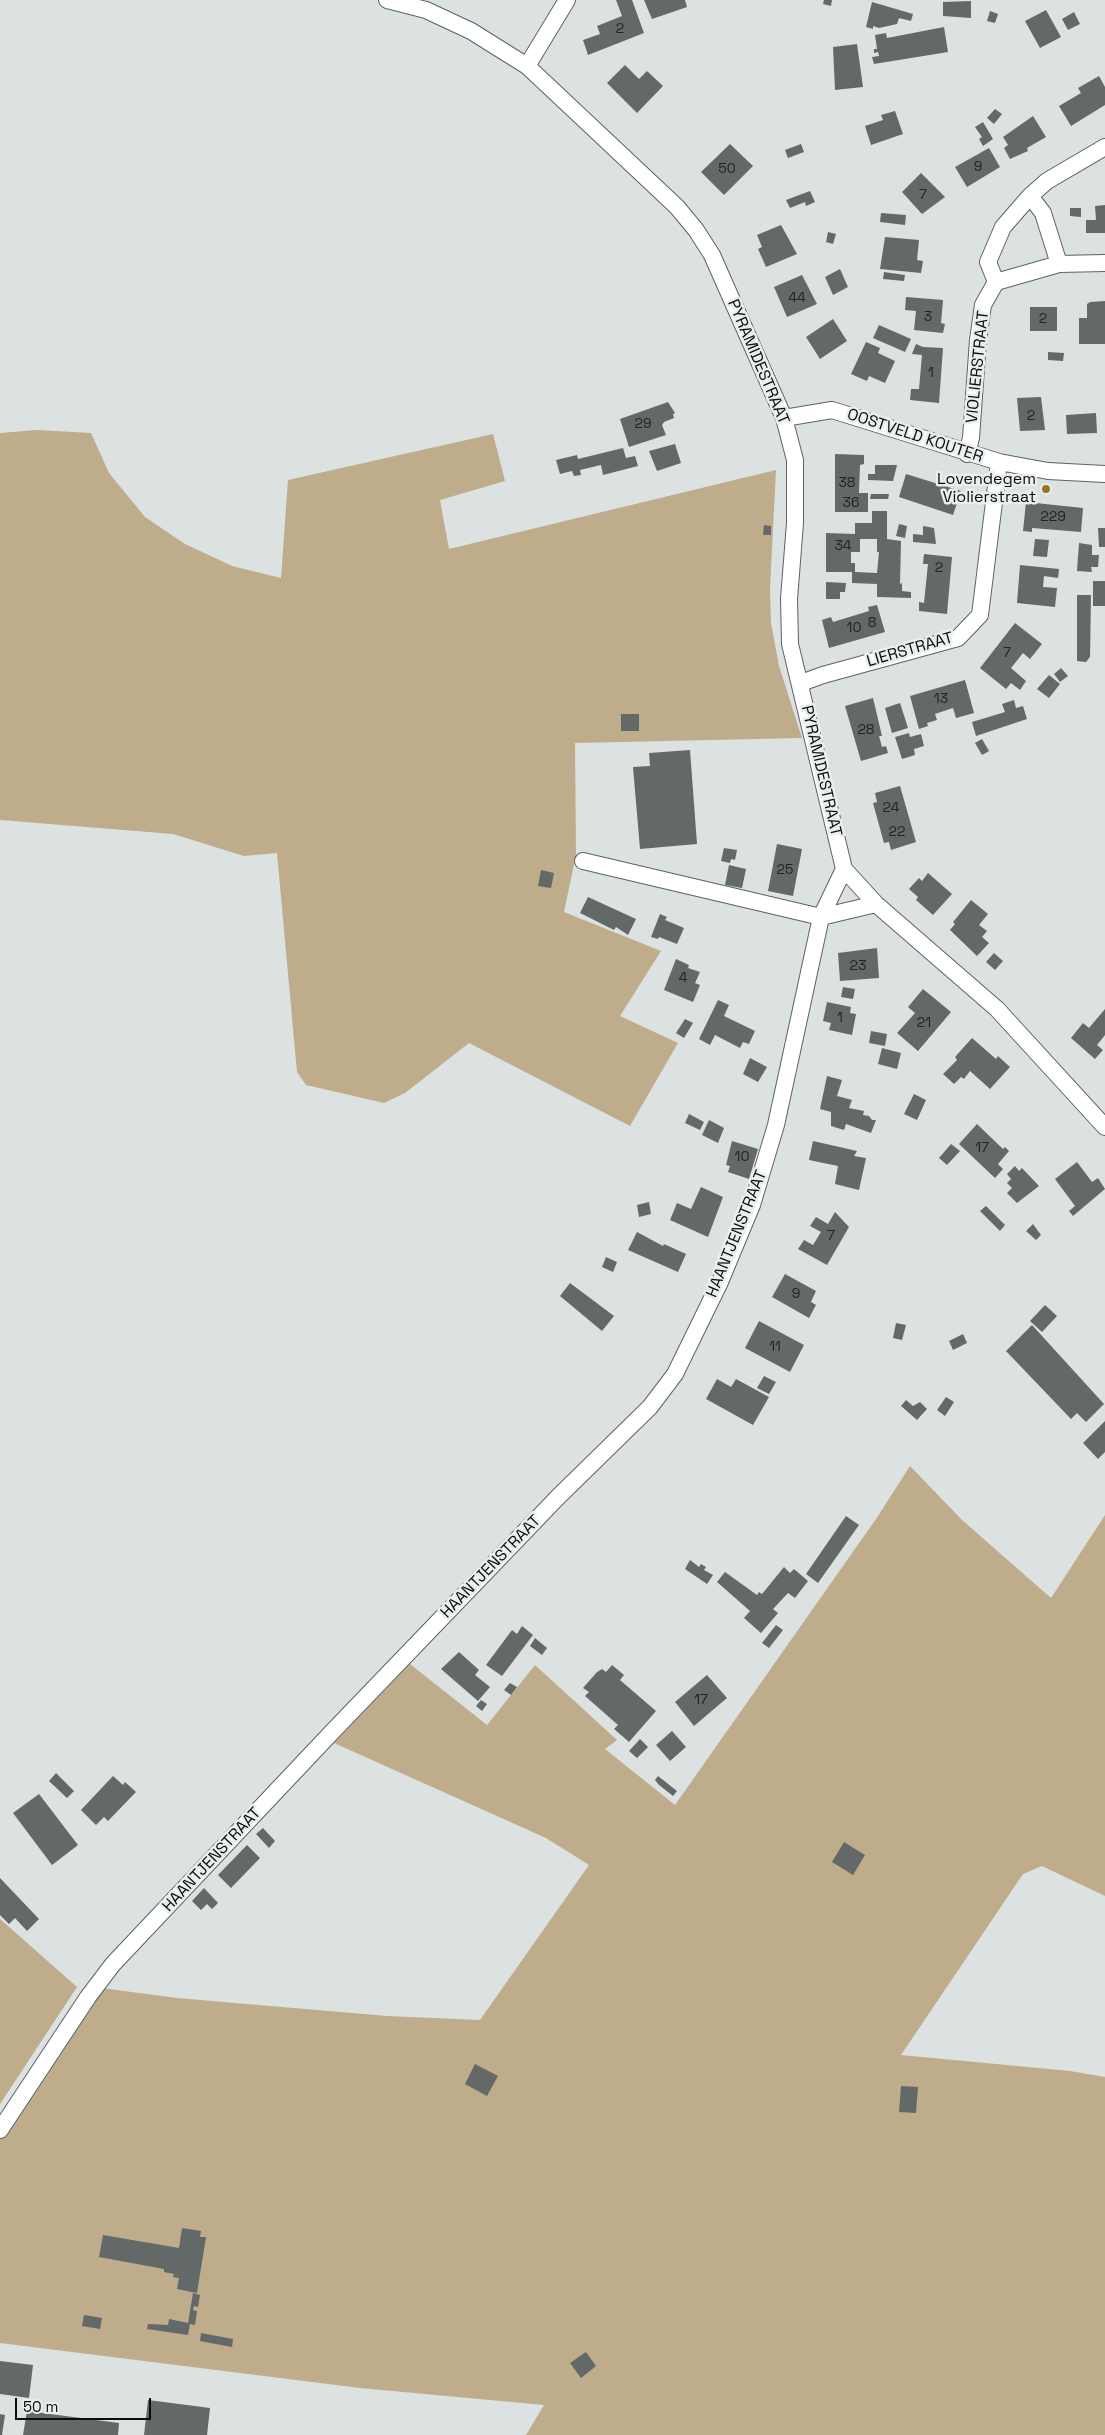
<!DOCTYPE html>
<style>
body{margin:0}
#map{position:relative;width:1105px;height:2435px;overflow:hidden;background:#dce1e2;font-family:"Space Grotesk",sans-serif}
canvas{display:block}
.scale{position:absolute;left:15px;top:2398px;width:136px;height:22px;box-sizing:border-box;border:2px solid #0b0c0d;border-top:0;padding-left:6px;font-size:15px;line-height:18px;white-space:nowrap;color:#0b0c0d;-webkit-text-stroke:4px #e9eeef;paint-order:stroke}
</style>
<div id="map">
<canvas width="1105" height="2435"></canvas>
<div class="scale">50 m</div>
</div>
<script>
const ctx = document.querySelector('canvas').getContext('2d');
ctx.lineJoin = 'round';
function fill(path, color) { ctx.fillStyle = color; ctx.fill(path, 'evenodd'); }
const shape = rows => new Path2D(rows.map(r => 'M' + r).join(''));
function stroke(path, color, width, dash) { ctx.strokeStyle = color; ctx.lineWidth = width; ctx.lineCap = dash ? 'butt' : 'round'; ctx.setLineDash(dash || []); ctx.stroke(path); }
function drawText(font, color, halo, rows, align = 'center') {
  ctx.font = font + ' "Space Grotesk",sans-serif'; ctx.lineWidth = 5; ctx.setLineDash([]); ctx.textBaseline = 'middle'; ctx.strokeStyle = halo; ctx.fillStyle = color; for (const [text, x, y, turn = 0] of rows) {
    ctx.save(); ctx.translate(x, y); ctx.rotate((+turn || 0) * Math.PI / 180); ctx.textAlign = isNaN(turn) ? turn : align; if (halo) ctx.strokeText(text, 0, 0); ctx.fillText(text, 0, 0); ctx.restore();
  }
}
fill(shape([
 [37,430,91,433,109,473,145,517,185,544,232,566,281,578,288,480,493,434,505,481,440,500,449,549,776,470,770,588,771,623,779,666,802,738,575,743,576,855,564,912,661,951,620,1016,678,1043,630,1126,469,1043,405,1093,384,1103,306,1085,297,1072,277,853,244,856,173,834,0,820,0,433],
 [910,1466,962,1520,1051,1598,1105,1515,1105,1896,1042,1866,1023,1874,901,2055,1070,2071,1105,2077,1105,2435,526,2435,544,2405,360,2388,0,2343,0,2139,101,1988,177,1998,387,2016,480,2020,589,1865,546,1838,334,1743,410,1664,487,1725,535,1665,617,1740,605,1749,675,1805,876,1519],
 [0,1919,77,1987,0,2104]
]), '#bfac8b');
fill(shape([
 [616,0,632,0,644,33,588,55,583,40,600,34,597,26,622,16],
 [644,0,685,0,687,7,652,19],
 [824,0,832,0,831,6,823,4],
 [971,1,971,18,943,16,943,2],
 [872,2,913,14,911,21,899,18,897,24,879,28,873,26,873,29,866,27],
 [1046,10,1061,37,1040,48,1025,21],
 [990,11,998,14,995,23,987,21],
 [1074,12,1080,24,1068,30,1062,19],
 [944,27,948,52,874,64,872,57,879,56,878,52,874,53,874,49,877,49,875,35,886,33,887,38],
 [857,44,863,87,835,90,833,47],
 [625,65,639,79,647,71,663,86,637,113,607,83],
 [1099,76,1105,87,1105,105,1071,126,1059,106,1081,93,1078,88],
 [995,109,1002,114,994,124,987,118],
 [895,111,903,134,871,145,865,126,883,120,881,115],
 [1033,116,1046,137,1027,148,1028,151,1010,159,1004,148,1008,145,1003,137],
 [983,122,993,139,983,146,979,139,982,137,975,127],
 [730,144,753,166,724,195,701,172],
 [801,144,804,152,788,158,785,150],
 [989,148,1000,167,967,187,955,167],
 [921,173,945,197,922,214,902,192],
 [810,191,815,202,806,206,805,202,790,208,786,200],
 [1105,205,1105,233,1086,233,1086,220,1096,220,1095,206],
 [1070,208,1081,208,1081,217,1070,216],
 [881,213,906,215,905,225,880,222],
 [781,225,797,254,766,267,758,249,762,247,757,235],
 [828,232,836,234,833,244,826,242],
 [885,237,919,240,917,260,923,261,921,273,880,269],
 [840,269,848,287,833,295,825,277],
 [884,272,905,275,904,281,883,279],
 [802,275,817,304,787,317,774,287],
 [906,297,943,300,941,323,945,324,943,333,914,330,916,311,905,310],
 [1105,301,1105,344,1079,344,1079,318,1087,318,1087,304,1090,302],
 [1030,307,1057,307,1057,331,1030,331],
 [833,319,847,341,820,359,806,337],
 [879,325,911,339,905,352,873,338],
 [866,342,880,348,878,353,895,361,885,383,869,376,867,381,851,374],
 [916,344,923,347,943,348,939,403,910,400,911,389,919,389,922,355,912,354],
 [1048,352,1064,353,1063,361,1048,360],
 [1041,397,1045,430,1020,431,1017,398],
 [668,402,675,413,673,414,674,418,664,422,662,425,666,435,629,447,620,419],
 [1096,413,1097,433,1067,434,1066,415],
 [675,444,681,463,657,471,649,451],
 [623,448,626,458,635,456,638,466,603,475,601,465,580,470,581,475,574,476,572,471,560,474,556,460,577,455,578,459],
 [835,454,864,455,864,464,860,465,859,493,868,493,868,512,835,512],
 [875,465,897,465,893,481,868,480,868,474,875,474],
 [906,474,961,491,953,515,899,497],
 [871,494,889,494,888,499,870,499],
 [1026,502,1083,508,1081,532,1032,528,1032,532,1023,531],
 [872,511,887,511,887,539,901,541,900,584,902,583,902,591,911,592,911,598,877,597,877,584,852,583,852,572,826,572,826,533,855,534,855,523,872,523],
 [860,539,877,539,877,552,879,552,877,573,855,572,855,563,851,563,851,552,860,552],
 [899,524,907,526,905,538,896,536],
 [764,525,771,526,771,535,763,535],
 [923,526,934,528,936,544,913,542,913,534,923,535],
 [1098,528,1105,528,1105,547,1099,547],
 [1035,539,1049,540,1047,557,1033,556],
 [1079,543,1092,545,1092,555,1099,555,1098,567,1091,567,1092,572,1077,571],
 [924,554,952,557,947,614,919,611,919,602,924,603,925,593,928,564,923,564],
 [1020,565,1059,569,1058,578,1044,576,1043,587,1057,588,1055,607,1017,603],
 [1093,581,1105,581,1105,606,1093,606],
 [826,582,846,583,845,592,840,592,840,599,826,599],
 [1077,595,1091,595,1090,657,1086,662,1077,661],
 [877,605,885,632,829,648,822,620,831,617,833,622,869,611,868,607],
 [1015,623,1042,644,1030,659,1023,653,1011,668,1026,681,1020,690,1011,683,1006,689,980,668],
 [1061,668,1068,676,1060,682,1054,674],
 [1049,675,1060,684,1049,698,1037,689],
 [965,680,974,713,956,718,953,708,935,714,937,720,927,723,928,726,919,729,910,696],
 [873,698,882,736,879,736,882,747,886,746,888,753,861,761,845,706],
 [1014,700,1016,708,1023,706,1027,719,976,736,972,722,1005,712,1002,704],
 [900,703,908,728,892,733,885,708],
 [621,714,639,714,639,731,621,731],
 [909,733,910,737,921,734,924,746,914,749,915,755,902,759,895,737],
 [982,739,989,751,982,755,975,743],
 [690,750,697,844,640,849,633,767,650,766,649,753],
 [900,786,916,842,891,850,889,842,884,843,873,803,877,802,875,793],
 [777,844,802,849,793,896,768,891],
 [724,848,737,850,735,860,731,859,730,863,721,861],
 [729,865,746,869,742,888,725,885],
 [541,870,554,873,551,888,538,886],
 [928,873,952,894,933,915,916,900,918,897,909,889,919,878,922,881],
 [588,897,636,919,628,935,616,927,614,930,580,913],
 [971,900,988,914,979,925,987,931,982,937,989,943,977,956,950,930,955,924,953,922],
 [660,914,667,917,665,920,684,928,677,944,659,937,658,939,651,937],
 [877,948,879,978,840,981,838,953],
 [994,953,1003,961,995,970,986,962],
 [676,959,689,965,688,968,700,972,695,983,700,985,693,1002,664,990],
 [843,987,855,989,853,999,841,997],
 [923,989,951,1012,918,1051,897,1033,915,1013,908,1007],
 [718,1000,729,1005,724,1016,755,1031,749,1044,743,1042,740,1048,715,1035,710,1045,699,1039],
 [827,1002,851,1007,850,1013,856,1014,852,1035,829,1030,831,1023,823,1021],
 [1105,1009,1105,1035,1097,1045,1103,1050,1095,1059,1071,1038,1083,1023,1089,1028],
 [685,1019,693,1023,684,1038,676,1033],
 [871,1031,887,1034,885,1046,869,1043],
 [972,1038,996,1059,998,1056,1010,1067,990,1089,970,1071,964,1079,961,1077,954,1084,943,1074,957,1060,955,1057],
 [882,1048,901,1053,897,1069,878,1064],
 [750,1058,767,1067,758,1082,743,1074],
 [827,1076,842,1080,837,1096,852,1100,849,1108,864,1111,863,1115,869,1116,872,1120,876,1120,871,1133,846,1124,844,1130,831,1126,831,1112,820,1109],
 [914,1094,926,1100,917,1120,904,1114],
 [689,1114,704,1122,700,1130,685,1123],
 [709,1120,724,1128,718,1143,702,1135],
 [977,1124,1003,1149,1005,1147,1009,1151,998,1164,1003,1169,995,1178,959,1144],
 [732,1141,758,1149,749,1179,728,1172,730,1166,726,1165],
 [813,1141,857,1151,854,1156,866,1158,859,1190,835,1184,838,1166,809,1160],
 [951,1144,960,1151,947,1165,939,1158],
 [1077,1162,1092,1182,1098,1178,1105,1189,1073,1216,1069,1211,1075,1206,1055,1179],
 [1015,1166,1019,1171,1022,1168,1039,1186,1017,1203,1007,1193,1012,1188,1007,1183,1011,1179,1007,1174],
 [701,1187,723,1197,708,1237,670,1220,677,1203,691,1209],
 [649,1202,651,1214,639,1217,637,1205],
 [986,1206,1005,1225,1000,1231,980,1211],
 [835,1212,849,1227,827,1265,798,1249,804,1240,813,1245,821,1232,810,1226,816,1217,828,1224],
 [1033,1224,1041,1235,1036,1240,1026,1231],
 [637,1232,663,1246,664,1244,686,1254,678,1272,628,1250],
 [606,1257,617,1262,613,1272,602,1267],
 [785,1274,816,1291,811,1302,816,1305,809,1318,772,1297],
 [570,1283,614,1316,602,1331,560,1296],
 [1045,1305,1057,1316,1042,1332,1030,1321],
 [759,1321,804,1345,790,1372,745,1348],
 [896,1323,906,1325,902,1340,893,1338],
 [1032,1325,1104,1404,1086,1422,1077,1413,1071,1419,1006,1351],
 [963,1334,967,1343,953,1350,949,1341],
 [764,1376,776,1382,769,1394,757,1388],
 [717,1379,731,1387,736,1379,769,1397,753,1425,706,1399],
 [946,1397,954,1402,945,1416,937,1410],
 [906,1400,913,1406,920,1402,927,1409,917,1420,901,1406],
 [1105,1421,1105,1452,1098,1459,1083,1443],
 [846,1516,859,1525,818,1583,806,1574],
 [690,1560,699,1567,701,1564,706,1567,704,1570,713,1575,707,1584,685,1569],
 [784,1567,790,1573,794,1569,808,1581,795,1598,788,1593,773,1609,778,1613,761,1633,744,1618,750,1611,717,1582,725,1572,757,1595,759,1592,762,1594],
 [776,1625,783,1630,769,1648,762,1643],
 [522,1626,533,1635,502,1676,486,1665,512,1630,517,1634],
 [535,1638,547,1648,542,1655,530,1646],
 [459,1652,479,1670,475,1675,490,1687,478,1701,441,1669],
 [612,1665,624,1675,620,1680,656,1711,629,1742,614,1729,618,1725,585,1696,589,1692,583,1688,597,1672,602,1669,606,1672],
 [707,1675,727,1698,694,1726,675,1702],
 [510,1683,517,1687,511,1695,504,1690],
 [481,1700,487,1704,482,1711,476,1706],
 [672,1731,686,1747,670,1761,656,1745],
 [640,1739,648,1747,637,1758,629,1751],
 [56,1773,74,1791,67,1798,49,1781],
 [113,1776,123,1785,125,1782,136,1792,108,1821,104,1817,96,1825,81,1810],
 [658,1776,677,1791,673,1796,659,1785,655,1780],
 [39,1794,78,1845,52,1865,13,1813],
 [263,1828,275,1841,269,1848,256,1834],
 [844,1842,865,1855,853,1875,832,1862],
 [247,1845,260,1858,231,1888,218,1875],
 [0,1878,39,1919,27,1931,15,1918,9,1924,0,1915],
 [204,1888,218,1903,212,1909,207,1904,201,1910,192,1901],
 [475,2064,498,2076,487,2096,465,2084],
 [901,2086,918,2087,916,2113,899,2112],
 [182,2228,201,2231,200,2237,206,2237,197,2293,177,2289,179,2278,173,2277,174,2274,164,2272,164,2269,99,2257,103,2235,179,2248],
 [193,2293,200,2295,198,2307,194,2306,193,2310,197,2311,195,2325,190,2324,188,2335,147,2329,148,2324,168,2325,169,2319,188,2323],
 [84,2315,102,2318,100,2329,82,2326],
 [201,2333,233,2339,232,2347,200,2341],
 [586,2352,596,2366,581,2378,570,2363],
 [0,2361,33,2365,29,2398,0,2394],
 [148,2400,210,2408,207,2435,144,2435],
 [27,2411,119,2423,118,2435,23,2435],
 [0,2414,5,2415,2,2435,0,2435]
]), '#636869');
const minor = shape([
 [387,0,426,10,471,31,527,66,677,207,696,230,712,255,784,418,795,460,795,523,789,599,790,644,844,869,876,904,997,1009,1105,1127],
 [527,66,567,0],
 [1030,196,1043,213,1059,264,996,282,988,262,1003,227,1030,196],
 [1030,196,1047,181,1105,147],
 [1059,264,1105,263],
 [784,418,832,410,999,462,1048,471,1105,474],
 [967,454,971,438,978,340,983,305,996,282],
 [801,683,823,675,958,638,980,615,999,462],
 [583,861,821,917,876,904],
 [0,2130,88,1997,113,1964,333,1731,558,1497,650,1407,675,1374,720,1282,752,1205,776,1125,821,917,844,869]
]);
stroke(minor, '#5e6264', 18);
stroke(minor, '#fff', 16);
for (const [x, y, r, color] of [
 [1046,489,5,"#9c7522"]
]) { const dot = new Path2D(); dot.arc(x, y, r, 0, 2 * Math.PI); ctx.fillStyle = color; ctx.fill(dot); stroke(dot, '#e9eeef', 2); }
drawText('14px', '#212324', null, [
 ["2",620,29],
 ["9",978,167],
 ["50",727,169],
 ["7",923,195],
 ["44",797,298],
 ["3",928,317],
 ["2",1043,319],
 ["1",931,373],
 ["2",1031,416],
 ["29",643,424],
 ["38",847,483],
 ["36",851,503],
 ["229",1053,517],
 ["34",843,546],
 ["2",939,568],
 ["8",872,623],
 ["10",854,628],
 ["7",1007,653],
 ["13",941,699],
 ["28",866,730],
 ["24",891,808],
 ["22",897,832],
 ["25",785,870],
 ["23",858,966],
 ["4",683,978],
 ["1",840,1018],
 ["21",924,1023],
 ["17",982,1148],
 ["10",742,1157],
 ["7",831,1236],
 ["9",796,1294],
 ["11",775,1347],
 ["17",701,1700]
]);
drawText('16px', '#0b0c0d', '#e9eeef', [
 ["PYRAMIDESTRAAT",758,362,67],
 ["VIOLIERSTRAAT",978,367,-84],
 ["OOSTVELD KOUTER",915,436,18],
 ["LIERSTRAAT",910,650,-16],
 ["PYRAMIDESTRAAT",821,771,77],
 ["HAANTJENSTRAAT",737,1234,-68],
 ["HAANTJENSTRAAT",491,1567,-46],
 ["HAANTJENSTRAAT",212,1860,-47]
]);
drawText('16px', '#0b0c0d', '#e9eeef', [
 ["Lovendegem",1036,480],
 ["Violierstraat",1036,498]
], 'right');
</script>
